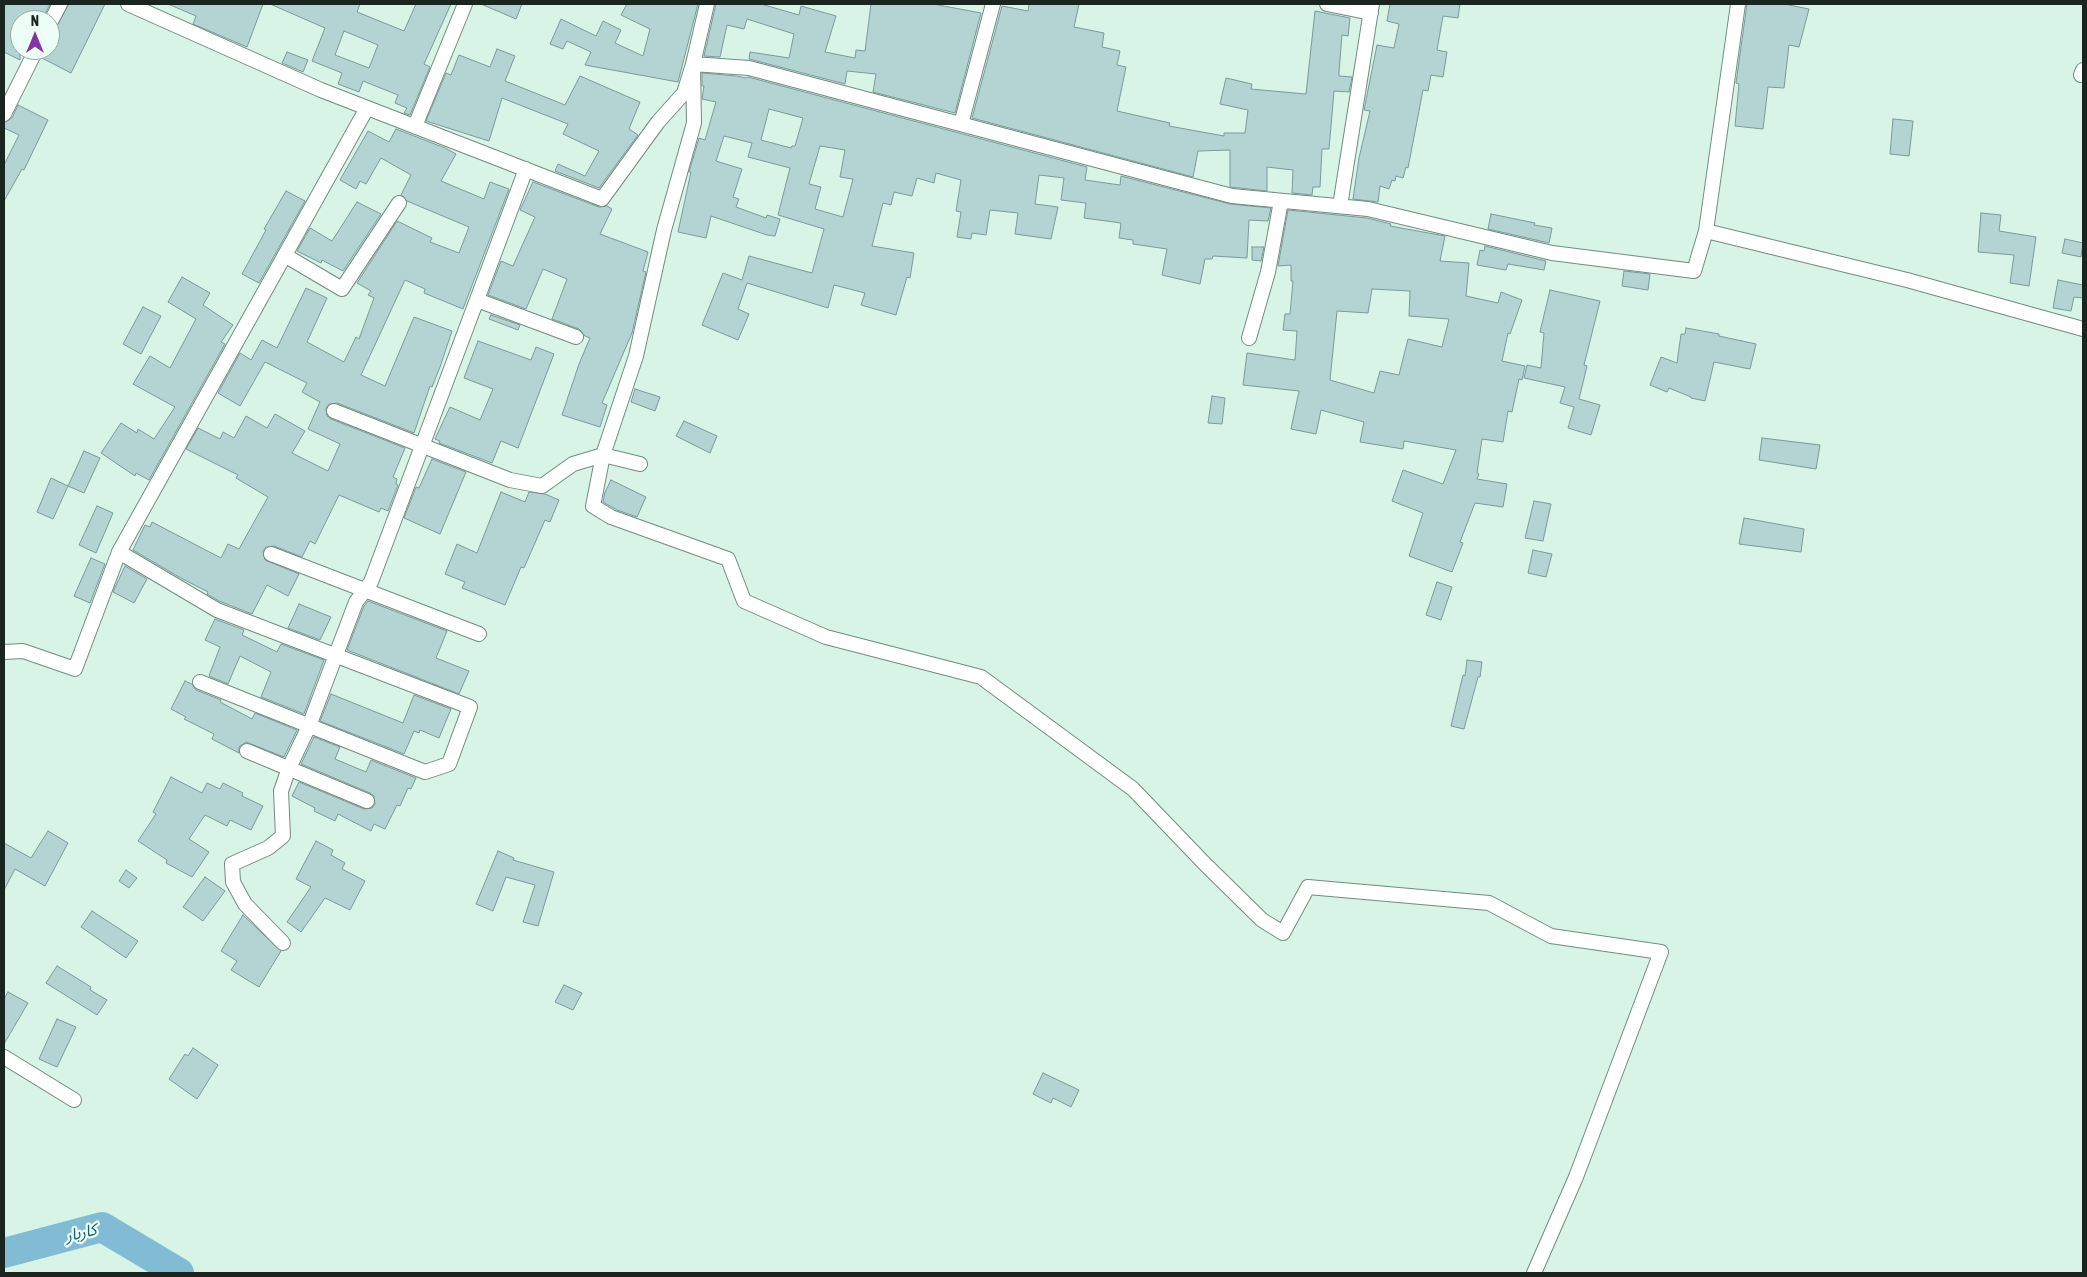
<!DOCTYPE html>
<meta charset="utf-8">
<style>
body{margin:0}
#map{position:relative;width:2087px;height:1277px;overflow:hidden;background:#d7f4e7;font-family:"Asap Condensed",sans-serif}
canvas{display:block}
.frame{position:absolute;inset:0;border:5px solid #1a2520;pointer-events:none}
.north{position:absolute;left:10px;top:10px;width:50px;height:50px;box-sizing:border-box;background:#edfef6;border:1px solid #99a7a0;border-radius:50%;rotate:0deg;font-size:14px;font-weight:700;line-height:20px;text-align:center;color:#1a2520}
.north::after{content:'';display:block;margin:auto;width:18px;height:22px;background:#8435a5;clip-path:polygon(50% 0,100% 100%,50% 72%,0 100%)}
</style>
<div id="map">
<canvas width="2087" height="1277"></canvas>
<div class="frame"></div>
<div class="north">N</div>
</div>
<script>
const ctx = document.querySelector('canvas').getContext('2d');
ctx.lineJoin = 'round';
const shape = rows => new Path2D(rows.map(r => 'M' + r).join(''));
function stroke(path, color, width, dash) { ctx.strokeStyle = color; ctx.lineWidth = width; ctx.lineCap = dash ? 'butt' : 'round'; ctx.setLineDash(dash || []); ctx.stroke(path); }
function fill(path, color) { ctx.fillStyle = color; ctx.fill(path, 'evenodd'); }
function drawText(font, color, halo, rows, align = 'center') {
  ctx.font = font + ' "Asap Condensed","Noto Sans Arabic",sans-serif'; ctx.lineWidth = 4.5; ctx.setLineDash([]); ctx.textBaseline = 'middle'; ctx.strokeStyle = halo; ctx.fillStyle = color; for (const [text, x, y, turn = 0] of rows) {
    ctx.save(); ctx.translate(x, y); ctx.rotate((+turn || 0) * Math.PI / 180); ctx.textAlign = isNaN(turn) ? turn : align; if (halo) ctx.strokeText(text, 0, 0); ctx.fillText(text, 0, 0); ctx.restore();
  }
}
stroke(shape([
 [4,1253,102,1227,179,1273]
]), '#81bcd4', 30);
const building = shape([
 [4,4,50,4,42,20,20,20,20,60,4,52,4,4],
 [69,4,105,4,71,73,42,58,45,50,50,50,50,38,69,4],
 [168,4,263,4,247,47,193,24,196,16,168,4],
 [270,4,360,4,357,12,404,31,416,4,451,4,424,64,430,67,410,115,404,113,407,108,395,103,398,95,363,81,359,92,338,84,342,73,312,61,325,28,270,4],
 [344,31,378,45,369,68,335,55,344,31],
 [481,4,522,4,516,19,481,4],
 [627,4,698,4,678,82,585,65,591,52,567,41,563,49,550,44,561,19,596,36,603,21,621,30,615,43,643,56,650,29,621,15,627,4],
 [716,4,761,4,799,15,801,6,836,16,825,52,855,58,856,50,865,51,871,4,933,4,981,13,955,113,873,92,876,74,847,71,845,84,749,59,750,52,789,58,794,34,747,19,744,29,727,25,720,57,704,56,716,4],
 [1029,4,1079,4,1074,27,1104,33,1102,47,1120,51,1117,65,1126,67,1117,111,1170,123,1169,126,1224,136,1224,133,1245,133,1248,110,1220,104,1226,78,1252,84,1251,89,1306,94,1315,11,1350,18,1348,36,1342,35,1339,72,1339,76,1352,77,1349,92,1334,91,1329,149,1322,149,1320,187,1313,187,1312,195,1292,193,1293,170,1267,167,1267,191,1230,187,1230,150,1198,151,1193,177,972,118,1002,6,1028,11,1029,4],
 [1390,4,1460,4,1458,18,1443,16,1437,50,1447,52,1443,77,1431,75,1428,91,1423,90,1408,168,1406,167,1403,178,1396,176,1395,181,1392,180,1389,189,1380,186,1378,202,1353,199,1359,158,1370,111,1364,110,1377,45,1394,48,1399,24,1387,21,1390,4],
 [1747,4,1784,4,1809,9,1799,47,1789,45,1784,88,1768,87,1763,129,1735,126,1739,84,1736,83,1747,4],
 [497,49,515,56,505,81,565,105,580,76,640,102,629,129,638,135,599,188,555,171,558,164,585,176,599,151,563,134,568,124,502,98,489,141,426,121,446,73,451,75,459,55,490,67,497,49],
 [287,52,308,60,303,72,282,63,287,52],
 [702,73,736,76,746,78,748,77,1087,167,1085,180,1120,185,1121,176,1230,204,1271,208,1268,221,1249,220,1247,258,1213,256,1212,259,1205,259,1200,284,1162,275,1167,249,1133,244,1133,240,1119,238,1121,223,1084,218,1086,203,1061,200,1064,178,1039,175,1035,204,1058,207,1051,239,1015,234,1018,213,990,210,986,235,972,233,971,239,957,237,961,212,956,211,961,180,936,173,934,183,917,178,912,196,894,192,891,205,883,203,872,246,914,253,910,278,907,277,896,315,861,305,865,293,834,285,828,308,747,283,738,309,749,314,738,340,702,325,723,273,742,280,749,256,812,273,824,229,778,215,790,168,748,157,752,143,724,136,716,161,742,169,733,197,739,199,736,207,766,218,767,215,780,219,775,236,767,235,711,216,706,238,678,232,691,172,689,172,699,138,705,140,716,102,702,99,704,86,702,86,702,73],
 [769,109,803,118,795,146,792,146,791,148,761,140,769,109],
 [820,146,845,150,840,177,853,179,843,217,815,209,821,187,809,184,820,146],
 [18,105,48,120,24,170,22,169,4,201,4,165,19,135,4,128,4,123,12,118,18,105],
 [1893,119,1913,121,1909,156,1890,154,1893,119],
 [396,129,445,148,456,154,441,181,484,199,490,182,509,189,463,309,424,293,425,289,405,280,361,375,385,386,414,317,452,331,440,367,432,387,430,386,414,433,337,403,329,404,326,408,327,416,331,419,405,448,393,477,397,479,396,484,398,485,388,511,381,508,379,512,339,495,315,544,310,541,302,557,274,546,266,547,263,551,265,560,299,574,288,596,267,585,252,614,219,601,207,594,208,592,179,577,133,550,145,525,150,527,152,522,221,558,228,544,239,549,268,497,236,478,238,475,186,449,198,428,220,439,223,432,234,438,246,416,267,428,275,414,305,431,292,453,328,471,340,444,308,429,320,402,302,392,307,383,265,362,240,406,218,393,240,353,251,360,262,340,277,348,306,288,327,298,307,342,344,362,356,337,359,339,374,298,368,295,371,291,357,283,397,221,432,238,430,242,459,253,469,227,407,201,401,195,411,175,381,158,366,184,360,181,356,189,340,180,368,131,389,142,396,129],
 [533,182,599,207,607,206,612,209,600,234,648,252,643,271,646,272,632,333,602,403,607,405,600,427,562,415,579,364,590,338,585,336,579,329,552,319,567,279,543,269,526,309,488,295,501,261,513,266,535,217,520,210,533,182],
 [286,191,305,201,259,283,242,274,266,230,264,229,286,191],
 [357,202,381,214,343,271,322,260,321,263,297,251,310,228,332,241,357,202],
 [1288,210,1367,218,1391,224,1390,226,1445,236,1440,261,1469,263,1466,296,1498,303,1501,292,1522,300,1510,334,1508,333,1502,361,1525,366,1522,380,1519,379,1512,412,1508,411,1503,442,1482,439,1477,473,1479,474,1477,479,1507,484,1503,507,1475,503,1460,542,1463,543,1452,572,1409,556,1423,513,1392,501,1403,470,1443,484,1456,450,1404,441,1403,449,1360,442,1364,422,1321,410,1316,434,1291,429,1299,391,1243,385,1247,353,1295,360,1297,331,1283,330,1285,314,1290,314,1293,281,1291,281,1291,265,1278,266,1288,210],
 [1372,289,1410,291,1409,316,1449,319,1442,347,1408,339,1399,375,1380,371,1374,393,1330,380,1337,311,1368,313,1372,289],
 [1981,213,2001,215,1999,231,2036,237,2029,286,2010,283,2014,255,1978,252,1981,213],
 [1491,214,1535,223,1534,225,1552,228,1549,243,1488,229,1491,214],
 [2065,239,2083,243,2081,257,2062,253,2065,239],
 [1485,246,1546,261,1544,270,1508,264,1506,270,1477,265,1480,250,1484,251,1485,246],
 [1252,247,1264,247,1261,261,1252,260,1252,247],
 [1624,271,1650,274,1648,290,1622,286,1624,271],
 [182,277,210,293,203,305,233,325,221,342,225,344,149,480,136,473,135,476,101,453,121,423,137,433,138,429,154,439,175,407,133,384,150,356,170,368,196,319,168,302,182,277],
 [2058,280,2083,285,2083,298,2074,297,2071,311,2053,308,2058,280],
 [1550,290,1600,301,1584,365,1587,366,1579,399,1600,405,1591,435,1568,428,1574,407,1560,403,1565,387,1524,378,1527,365,1541,368,1544,333,1540,332,1550,290],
 [143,307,161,316,141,354,123,344,143,307],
 [491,315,520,325,518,330,489,319,491,315],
 [1686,328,1719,334,1719,336,1756,344,1750,369,1714,362,1705,401,1691,398,1691,397,1669,388,1667,392,1650,385,1661,357,1677,363,1681,334,1685,334,1686,328],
 [478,341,531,360,536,347,554,354,518,448,501,441,492,463,439,443,440,441,435,439,450,407,480,420,493,389,464,378,478,341],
 [635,389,660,397,655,411,631,402,635,389],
 [1212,396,1225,398,1222,424,1208,423,1212,396],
 [684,421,717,436,710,453,676,436,684,421],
 [1762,438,1820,445,1816,469,1759,460,1762,438],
 [84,451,100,458,84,493,68,486,53,519,37,512,51,478,68,486,84,451],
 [432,459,466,472,440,534,404,518,416,487,419,488,432,459],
 [611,480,646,497,637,517,617,510,603,502,605,492,611,480],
 [501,492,525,502,529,492,545,494,559,500,550,522,545,520,524,568,521,567,505,605,462,588,465,582,445,574,457,544,477,553,501,492],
 [1534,501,1551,504,1543,541,1525,538,1534,501],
 [97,506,113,513,96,553,79,545,97,506],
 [1744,518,1804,529,1801,552,1739,544,1744,518],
 [1533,550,1552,554,1546,577,1528,573,1533,550],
 [91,558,105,564,90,603,74,596,91,558],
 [125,566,147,579,134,603,113,592,125,566],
 [1437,582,1452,587,1441,620,1426,615,1437,582],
 [368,601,447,631,436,658,469,671,459,694,347,650,364,606,368,601],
 [299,604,331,617,320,640,288,628,299,604],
 [215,619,244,630,242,635,277,652,281,644,324,660,304,714,261,697,271,672,240,656,228,684,209,676,220,647,205,640,215,619],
 [1467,660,1482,662,1480,677,1478,677,1464,729,1451,726,1463,675,1465,676,1467,660],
 [185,681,192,684,196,690,221,700,220,702,252,719,255,713,297,730,284,757,246,742,239,747,239,753,212,739,214,734,184,719,186,717,171,709,185,681],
 [331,694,403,723,414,695,451,709,439,738,420,730,419,733,414,731,404,754,320,721,331,694],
 [314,737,340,747,335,759,366,772,371,760,416,778,411,789,408,788,400,806,397,805,385,829,374,824,371,831,338,814,335,821,314,811,315,808,292,796,299,782,364,809,372,808,375,804,374,796,370,793,301,764,314,737],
 [171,777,202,793,207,783,220,789,223,783,243,793,242,796,263,806,251,830,230,820,227,826,205,815,189,839,209,852,192,877,166,863,167,860,138,841,156,814,153,812,171,777],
 [48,831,68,843,45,886,15,869,4,890,4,843,31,858,48,831],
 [316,841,333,850,331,855,345,863,342,869,365,881,350,910,325,898,301,932,287,922,311,887,296,879,316,841],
 [498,851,514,858,513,860,554,872,538,926,523,922,535,885,506,877,493,911,476,904,498,851],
 [126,870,137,878,129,888,119,881,126,870],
 [205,877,225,891,203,921,183,907,205,877],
 [92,911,138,941,126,958,81,927,92,911],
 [243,915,281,951,259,987,231,970,237,961,221,951,243,915],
 [57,966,91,987,90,990,107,1000,97,1015,46,983,57,966],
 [564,985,582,993,573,1010,555,1002,564,985],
 [8,992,28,1003,4,1044,4,999,8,992],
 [57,1019,76,1027,57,1067,39,1059,57,1019],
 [193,1048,218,1065,197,1099,169,1079,185,1054,188,1056,193,1048],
 [1043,1073,1079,1090,1071,1107,1053,1098,1051,1103,1033,1094,1043,1073]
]);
fill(building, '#b4d4d4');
stroke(building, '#7a9999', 1);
const street = shape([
 [128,4,321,90,602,199,658,122,684,93,693,64,749,68,1232,196,1368,209,1552,253,1694,271,1706,231,1738,4],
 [707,4,693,64,694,123,664,230,636,356,603,455,593,506,611,517,728,559,744,601,826,637,981,677,1133,789,1205,864,1262,920,1283,933,1308,887,1489,903,1551,936,1661,952,1576,1177,1534,1273],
 [1327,4,1371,13],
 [50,23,60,4],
 [2081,75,2083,70],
 [4,114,36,50],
 [961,124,993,4],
 [415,126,465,4],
 [1340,206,1372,4],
 [1706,231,1907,280,2083,329],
 [286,256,342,289,399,203],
 [477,300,576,337],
 [1249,338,1268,272,1281,201],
 [334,411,510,480,542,486,573,464,603,455,640,464],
 [119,552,217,610,470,707,449,764,425,772,200,682],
 [271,554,479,634],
 [4,652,23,651,75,669,119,552,367,108],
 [247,751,367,801],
 [283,943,245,904,233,882,232,864,268,848,283,836,281,791,289,768,309,726,356,602,371,582,526,169],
 [4,1057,74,1100]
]);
stroke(street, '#728c81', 16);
stroke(street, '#fff', 14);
drawText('italic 16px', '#135f78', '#edfef6', [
 ["کاربار",81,1233,-13]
]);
</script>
